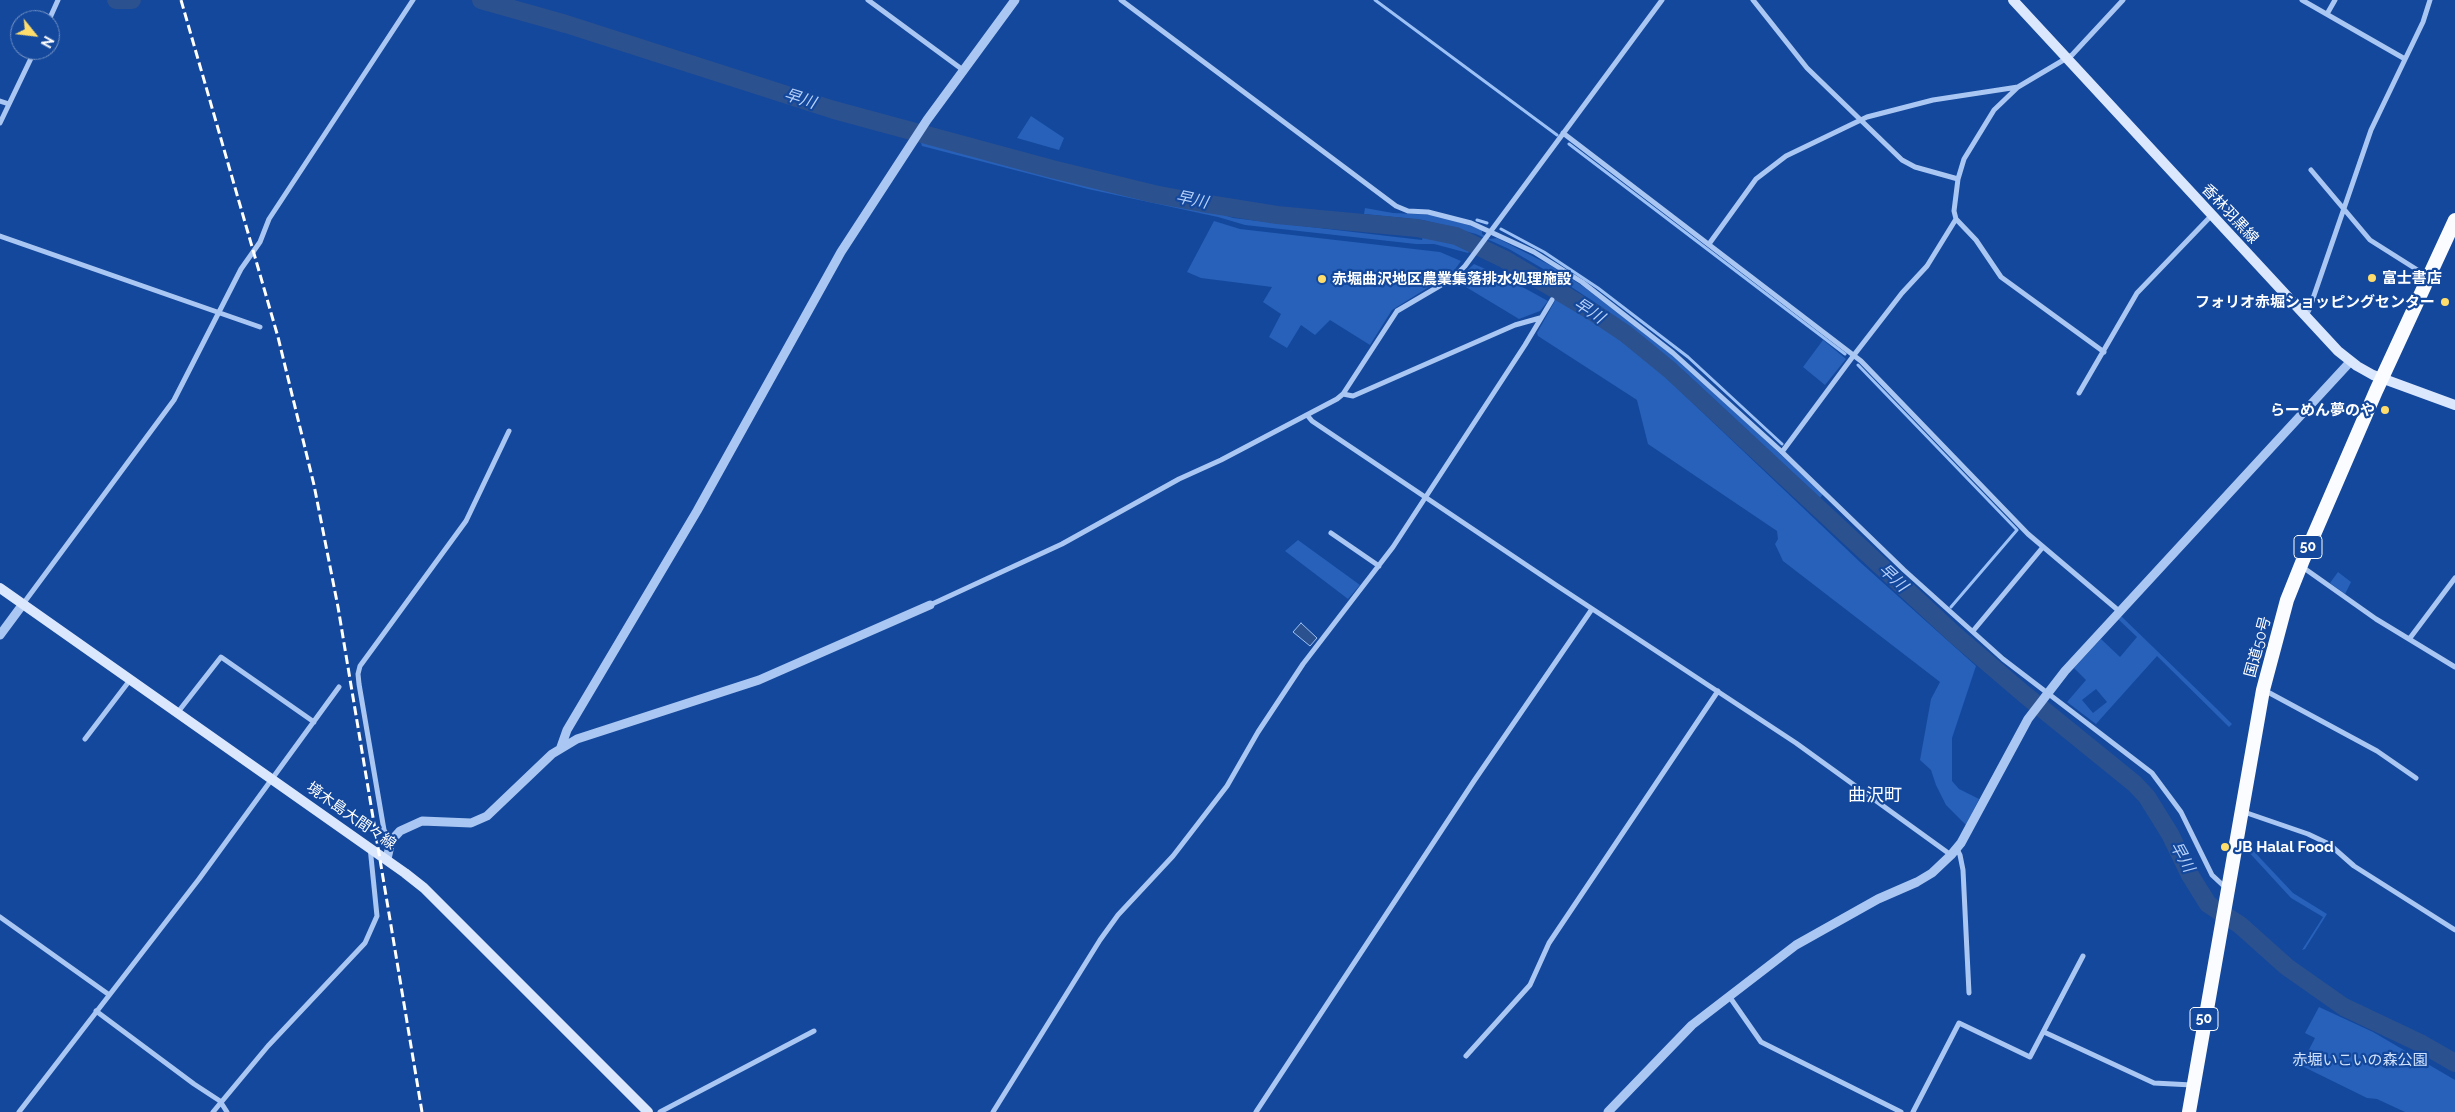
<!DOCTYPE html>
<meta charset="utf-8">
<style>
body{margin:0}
#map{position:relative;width:2455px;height:1112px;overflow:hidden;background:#14489c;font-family:Raleway,sans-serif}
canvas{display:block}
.north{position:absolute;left:10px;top:10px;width:50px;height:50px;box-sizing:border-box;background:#14489c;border:1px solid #7291c4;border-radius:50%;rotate:119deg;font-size:14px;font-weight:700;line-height:20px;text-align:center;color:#fff}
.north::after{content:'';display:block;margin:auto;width:18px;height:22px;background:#ffdd6c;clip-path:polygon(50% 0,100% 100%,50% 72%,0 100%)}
</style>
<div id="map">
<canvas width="2455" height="1112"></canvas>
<div class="north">N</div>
</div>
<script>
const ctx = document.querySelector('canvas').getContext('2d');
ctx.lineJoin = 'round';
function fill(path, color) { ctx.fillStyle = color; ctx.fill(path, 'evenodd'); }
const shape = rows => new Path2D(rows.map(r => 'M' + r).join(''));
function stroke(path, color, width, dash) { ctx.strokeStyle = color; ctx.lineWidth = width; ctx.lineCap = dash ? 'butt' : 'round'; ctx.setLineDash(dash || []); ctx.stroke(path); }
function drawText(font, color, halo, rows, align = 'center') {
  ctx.font = font + ' Raleway,"Noto Sans JP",sans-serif'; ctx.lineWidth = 4.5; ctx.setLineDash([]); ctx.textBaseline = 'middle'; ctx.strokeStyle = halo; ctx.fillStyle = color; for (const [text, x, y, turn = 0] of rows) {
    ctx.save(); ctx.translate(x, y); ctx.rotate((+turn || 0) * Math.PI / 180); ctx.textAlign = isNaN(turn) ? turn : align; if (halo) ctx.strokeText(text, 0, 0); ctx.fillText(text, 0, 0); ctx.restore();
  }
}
fill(shape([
 [1031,116,1064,138,1059,150,1017,138],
 [920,140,1089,185,1174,205,1210,210,1233,218,1422,240,1423,236,1452,243,1470,251,1468,253,1434,244,1416,244,1245,225,1218,217,1088,189,922,146],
 [1365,208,1393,213,1435,215,1468,225,1482,230,1482,234,1490,239,1497,238,1548,264,1584,287,1685,365,1823,494,1820,498,1686,373,1600,306,1552,274,1509,249,1476,234,1423,220,1364,214],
 [1214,221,1240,229,1440,252,1461,261,1453,272,1392,310,1370,345,1330,320,1315,335,1301,325,1287,348,1269,337,1281,314,1263,302,1272,287,1201,278,1187,272],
 [1474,264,1506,278,1548,301,1540,311,1519,319,1456,281],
 [1556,299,1611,333,1661,373,1861,563,1976,666,1952,738,1952,781,1959,789,1979,799,1966,825,1946,805,1936,785,1931,770,1920,760,1931,699,1940,682,1783,561,1775,544,1778,539,1777,531,1648,444,1637,400,1538,336,1537,333],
 [1823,340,1846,359,1825,385,1803,367],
 [1298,540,1360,585,1348,599,1285,551],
 [2338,572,2351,582,2345,594,2330,583],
 [2121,616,2217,709,2232,724,2229,727,2157,656,2096,724,2067,702,2086,680,2074,668,2101,639,2120,657,2137,637,2118,619],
 [2096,689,2107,702,2093,713,2082,700],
 [2245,842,2293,893,2327,914,2305,949,2302,950,2323,917,2291,898,2245,848],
 [2319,1007,2373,1032,2455,1080,2455,1112,2405,1112,2377,1099,2367,1098,2304,1067,2301,1065,2315,1038,2305,1033]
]), '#2761ba');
const water = shape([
 [1301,623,1317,638,1310,646,1293,632,1301,623]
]);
fill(water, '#2c518f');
stroke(water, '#9cc1f6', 1);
stroke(shape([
 [1375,0,1557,135],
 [1569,144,1845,354],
 [1477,220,1487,223],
 [1501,229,1544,252,1598,288,1688,357,1782,444],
 [1858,365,2017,530,1951,607],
 [1955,635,1958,631]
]), '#9cc1f6', 3);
stroke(shape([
 [116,0,132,0],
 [481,0,566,24,834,110,1052,169,1154,194,1202,203,1277,215,1417,228,1456,236,1504,259,1593,312,1626,334,1670,370,1955,635,2024,694,2135,784,2147,797,2170,834,2190,875,2208,904,2240,925,2287,967,2344,1007,2422,1044,2455,1063]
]), '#2c518f', 18);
stroke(shape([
 [868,0,963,70],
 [1121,0,1396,206,1408,211,1428,212,1471,223,1534,252,1582,282,1673,353,1782,452,1904,570,2003,659,2152,773,2181,812,2212,875,2227,889],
 [1753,0,1807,68,1902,160,1915,167,1958,179],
 [2302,0,2405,59],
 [2327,14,2335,0],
 [49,20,58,0],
 [0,101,9,104],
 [0,123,35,50],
 [1563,133,1861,361,2028,534,2119,611],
 [2311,170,2370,240,2427,276],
 [0,236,260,327],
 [1709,244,1756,179,1786,156,1867,117,1933,100,2018,87],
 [2305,317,2309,310,2371,130,2423,22,2430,0],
 [2104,352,2001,277,1976,240,1956,219,1954,211,1958,179,1964,159,1994,110,2018,87,2072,55,2123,0],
 [2079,393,2137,293,2211,216],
 [1343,394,1353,396,1515,325,1540,318],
 [1307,415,1312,421,1556,585,1796,743,1951,855],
 [1782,452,1854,355,1902,293,1927,266,1956,219],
 [1331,533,1379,566],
 [2301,566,2376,619,2455,667],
 [23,604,174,400,241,269,260,242,269,219,413,0],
 [930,605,1062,544,1179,479,1221,460,1337,399,1343,394,1397,311,1453,278,1465,266,1662,0],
 [1973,631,2043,547],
 [2410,638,2455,578],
 [2264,690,2377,751,2416,778],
 [178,712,221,657,314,722],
 [85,739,130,680],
 [2244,812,2308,834,2329,844,2354,866,2455,930],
 [391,841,384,830,359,684,358,674,360,666,466,521,509,431],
 [1957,849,1960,855,1963,870,1969,993],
 [0,917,108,994],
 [1729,996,1761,1042,1901,1112],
 [96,1011,194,1084,220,1101,227,1112],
 [2044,1032,2154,1083,2192,1085],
 [1466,1056,1530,985,1549,943,1718,691],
 [19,1112,199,879,339,687],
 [213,1112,268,1046,365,943,377,916,370,847],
 [660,1112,814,1031],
 [993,1112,1100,940,1118,915,1173,856,1227,786,1258,732,1303,664,1393,547,1525,345,1552,300],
 [1256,1112,1474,781,1592,609],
 [1913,1112,1959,1023,2030,1057,2083,956]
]), '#aac7f3', 5);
stroke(shape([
 [0,635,23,604],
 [561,747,567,730,697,511,841,252,927,120,1015,0],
 [387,859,391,841,400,831,422,821,471,823,487,816,552,754,577,739,759,680,930,605],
 [1608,1112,1692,1025,1796,945,1878,899,1917,882,1932,873,1951,855,1961,843,2028,719,2065,671,2350,362]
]), '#aac7f3', 9);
stroke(shape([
 [2013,0,2338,351,2357,366,2373,375,2455,405],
 [0,588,405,873,424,888,648,1112]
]), '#dae7fd', 10);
stroke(shape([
 [2189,1112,2263,690,2287,600,2303,560,2376,391,2455,220]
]), '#fafcff', 14);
stroke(shape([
 [181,0,278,337,314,485,338,607,422,1112]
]), '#fff', 3, [9, 4]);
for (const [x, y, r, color] of [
 [2372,278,5,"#ffdd6c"],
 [1322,279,5,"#ffdd6c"],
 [2445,302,5,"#ffdd6c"],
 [2385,410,5,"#ffdd6c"],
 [2225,847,5,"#ffdd6c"]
]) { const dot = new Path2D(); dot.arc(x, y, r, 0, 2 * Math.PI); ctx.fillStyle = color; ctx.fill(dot); stroke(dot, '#14489c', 2); }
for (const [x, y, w] of [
 [2308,547,28],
 [2204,1019,28]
]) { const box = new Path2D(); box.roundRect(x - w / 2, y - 11.5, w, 23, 4); ctx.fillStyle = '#14489c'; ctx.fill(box); stroke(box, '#fff', 1); }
drawText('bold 14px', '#fff', null, [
 ["50",2308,547],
 ["50",2204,1019]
]);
drawText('15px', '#fff', '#14489c', [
 ["香林羽黒線",2230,214,47],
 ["国道50号",2258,647,-75],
 ["境木島大間々線",351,816,35]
]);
drawText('bold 15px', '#fff', '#14489c', [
 ["富士書店",2382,278],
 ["赤堀曲沢地区農業集落排水処理施設",1332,279],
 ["フォリオ赤堀ショッピングセンター",2435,302,"right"],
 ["らーめん夢のや",2375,410,"right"],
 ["JB Halal Food",2235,847]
], 'left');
drawText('15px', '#d2e3fd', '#14489c', [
 ["赤堀いこいの森公園",2360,1060]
]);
drawText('italic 16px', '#b7d1fa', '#14489c', [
 ["早川",800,99,18],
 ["早川",1192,200,12],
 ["早川",1589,311,33],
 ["早川",1893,578,43],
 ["早川",2182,857,61]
]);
drawText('18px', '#fff', '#14489c', [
 ["曲沢町",1875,796]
]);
</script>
